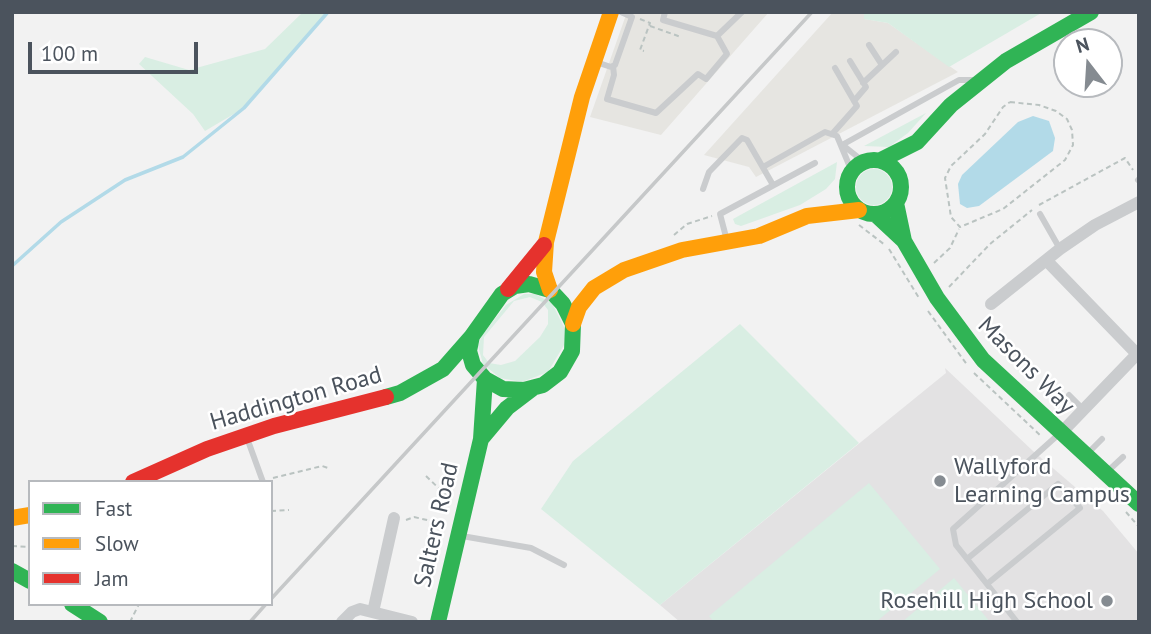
<!DOCTYPE html>
<style>
body{margin:0}
#map{position:relative;width:1151px;height:634px;overflow:hidden;background:#f2f2f2;font-family:"PT Sans",sans-serif}
canvas{display:block}
.frame{position:absolute;inset:0;border:14px solid #4b535d;pointer-events:none}
.legend{position:absolute;left:28px;top:480px;width:245px;height:126px;box-sizing:border-box;background:#fff;border:2px solid #b7babe;margin:0;padding:9px 12px;list-style:none;font-size:21px;color:#4b535d}
.legend li{display:flex;align-items:center;gap:14px;height:35px}
.legend b{width:35px;border:2px solid #b7babe}
.north{position:absolute;left:1053px;top:28px;width:70px;height:70px;box-sizing:border-box;background:#fff;border:2px solid #b7babe;border-radius:50%;rotate:343deg;font-size:19px;font-weight:700;line-height:28px;text-align:center;color:#4b535d}
.north::after{content:'';display:block;margin:auto;width:24px;height:32px;background:#858b91;clip-path:polygon(50% 0,100% 100%,50% 72%,0 100%)}
.scale{position:absolute;left:28px;top:42px;width:170px;height:32px;box-sizing:border-box;border:4px solid #4b535d;border-top:0;padding-left:9px;font-size:21px;line-height:24px;white-space:nowrap;color:#4b535d;-webkit-text-stroke:5px #fff;paint-order:stroke}
</style>
<div id="map">
<canvas width="1151" height="634"></canvas>
<div class="frame"></div>
<ul class="legend">
<li><b style="height:9px;background:#30b455"></b>Fast</li>
<li><b style="height:9px;background:#ff9f0a"></b>Slow</li>
<li><b style="height:9px;background:#e5322d"></b>Jam</li>
</ul>
<div class="north">N</div>
<div class="scale">100 m</div>
</div>
<script>
const ctx = document.querySelector('canvas').getContext('2d');
ctx.lineJoin = 'round';
function fill(path, color) { ctx.fillStyle = color; ctx.fill(path, 'evenodd'); }
const shape = rows => new Path2D(rows.map(r => 'M' + r).join(''));
function stroke(path, color, width, dash) { ctx.strokeStyle = color; ctx.lineWidth = width; ctx.lineCap = dash ? 'butt' : 'round'; ctx.setLineDash(dash || []); ctx.stroke(path); }
function drawText(font, color, halo, rows, align = 'center') {
  ctx.font = font + ' "PT Sans",sans-serif'; ctx.lineWidth = 5; ctx.setLineDash([]); ctx.textBaseline = 'middle'; ctx.strokeStyle = halo; ctx.fillStyle = color; for (const [text, x, y, turn = 0] of rows) {
    ctx.save(); ctx.translate(x, y); ctx.rotate((+turn || 0) * Math.PI / 180); ctx.textAlign = isNaN(turn) ? turn : align; if (halo) ctx.strokeText(text, 0, 0); ctx.fillText(text, 0, 0); ctx.restore();
  }
}
fill(shape([
 [627,12,769,12,661,135,590,117],
 [833,12,864,12,865,19,888,23,958,72,756,177,749,167,704,155]
]), '#e6e5e1');
fill(shape([
 [945,368,1033,451,1103,511,1139,554,1139,622,680,622,660,605,946,373]
]), '#e3e2e3');
fill(shape([
 [303,12,328,12,244,108,205,131,193,114,139,64,145,57,189,70,265,49],
 [864,12,949,13,1043,12,949,67,888,23,864,19],
 [926,113,908,133,889,147,864,146],
 [837,162,835,179,826,189,800,205,741,226,735,224,733,219],
 '856 187a18 18 0 1 1 36 0a18 18 0 1 1-36 0Z',
 [524,294,535,294,552,303,566,331,564,345,548,372,522,382,500,378,483,364,478,346,482,335,506,305],
 [530,297,542,302,548,310,548,324,540,337,515,361,501,365,489,363,483,355,484,337,514,301],
 [740,324,859,443,660,605,541,509,573,461],
 [869,483,940,569,876,622,714,622,709,616],
 [954,578,990,622,902,622]
]), '#d9eee3');
fill(shape([
 [1033,116,1049,121,1055,138,1053,151,979,206,967,208,960,204,958,184,962,175,1018,122]
]), '#b2dae8');
stroke(shape([
 [12,266,61,222,125,180,183,157,244,108,328,12]
]), '#b2dae8', 3.5);
stroke(shape([
 [640,19,650,23,640,50,644,51],
 [650,26,681,37],
 [1010,102,1039,105,1056,111,1067,119,1072,130,1073,145,1065,160,1003,209,960,227,951,217,945,178,951,166,985,134,1003,107,1010,102],
 [1039,205,1125,158,1133,170],
 [859,225,885,245],
 [674,235,687,224,712,216],
 [889,249,919,298],
 [934,263,950,248,959,229],
 [949,287,990,244,1032,210],
 [928,311,968,366],
 [974,373,1041,436],
 [426,476,451,500],
 [273,478,322,466,328,468],
 [271,511,289,510],
 [1126,512,1139,527],
 [406,520,414,517,444,524],
 [12,546,30,547],
 [173,604,174,605],
 [130,622,139,604]
]), '#bac3c1', 2, [5, 3.5]);
stroke(shape([
 [665,12,663,20,717,36],
 [869,45,882,65],
 [850,61,866,87,854,101],
 [596,62,611,67,615,65,632,17,621,12],
 [613,66,614,75,607,99,656,113,698,74,706,79,727,54,717,36,742,12],
 [863,83,896,52],
 [833,133,857,106,835,68],
 [842,145,959,80,974,80],
 [844,146,864,162],
 [763,167,825,132,837,136,852,172],
 [1138,180,1139,181],
 [703,189,709,172,742,138,747,140,773,185],
 [1040,214,1060,249],
 [726,237,720,214,815,163],
 [1069,395,1084,410],
 [247,438,263,482],
 [1088,453,1102,439],
 [1108,471,1123,457],
 [462,536,531,548,564,565],
 [967,559,1058,484,1080,508,987,584],
 [1017,622,956,545,953,529,1059,434]
]), '#caccce', 6);
stroke(shape([
 [1046,260,1137,354],
 [991,304,1060,249,1095,225,1139,202],
 [1061,433,1139,352],
 [373,612,394,518],
 [342,622,352,612,360,609,412,622]
]), '#caccce', 12);
stroke(shape([
 '847 187a27 27 0 1 1 54 0a27 27 0 1 1-54 0Z',
 [881,160,917,142,951,105,1006,61,1091,12],
 [896,203,904,241],
 [875,214,904,241,937,298,983,360,1139,504],
 [529,284,550,290,563,304,573,324,572,351,560,372,543,385,524,390,503,389,485,379,473,365,469,351,472,336,502,294,515,286,529,284],
 [386,397,400,393,443,369,472,336],
 [481,439,507,408,532,389],
 [12,571,30,581],
 [72,604,100,622],
 [438,622,481,439,485,379]
]), '#30b455', 16);
stroke(shape([
 [550,290,544,272,546,242,582,97,611,12],
 [573,324,579,307,594,288,624,270,682,250,759,236,807,216,859,210],
 [12,518,30,515]
]), '#ff9f0a', 16);
stroke(shape([
 [508,289,544,245],
 [133,482,207,449,274,426,386,397]
]), '#e5322d', 16);
stroke(shape([
 [271,599,812,12],
 [250,622,266,604]
]), '#c6c8c9', 3.5);
for (const [x, y, r, color] of [
 [940,481,7,"#858b91"],
 [1107,601,7,"#858b91"]
]) { const dot = new Path2D(); dot.arc(x, y, r, 0, 2 * Math.PI); ctx.fillStyle = color; ctx.fill(dot); stroke(dot, '#fff', 2.5); }
drawText('24px', '#4b535d', '#fff', [
 ["Masons Way",1026,366,45],
 ["Haddington Road",296,399,-16],
 ["Salters Road",437,525,-77]
]);
drawText('24px', '#4b535d', '#fff', [
 ["Wallyford",954,467],
 ["Learning Campus",954,495],
 ["Rosehill High School",1093,601,"right"]
], 'left');
</script>
